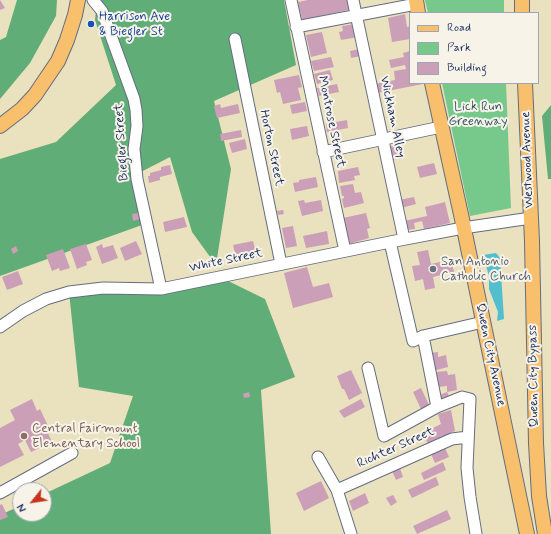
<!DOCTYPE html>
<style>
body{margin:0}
#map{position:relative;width:551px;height:534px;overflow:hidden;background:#eae1be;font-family:Mynerve,sans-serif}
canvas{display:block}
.legend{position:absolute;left:409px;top:12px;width:130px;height:72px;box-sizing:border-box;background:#f7f3e8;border:1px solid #9fa5b1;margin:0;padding:5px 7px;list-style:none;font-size:12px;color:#1b2f5e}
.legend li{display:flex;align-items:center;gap:8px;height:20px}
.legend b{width:20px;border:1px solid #9fa5b1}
.north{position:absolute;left:12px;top:482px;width:40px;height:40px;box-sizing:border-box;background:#f7f3e8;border:1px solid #9fa5b1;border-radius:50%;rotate:240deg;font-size:11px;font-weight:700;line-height:16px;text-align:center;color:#1b2f5e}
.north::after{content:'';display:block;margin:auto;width:14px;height:18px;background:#c8321e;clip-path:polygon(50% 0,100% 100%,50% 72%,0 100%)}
</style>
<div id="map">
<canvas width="551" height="534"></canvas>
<ul class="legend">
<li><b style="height:5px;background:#f8bf6c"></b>Road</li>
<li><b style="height:11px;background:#77c98b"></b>Park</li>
<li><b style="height:11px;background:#cc9fb8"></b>Building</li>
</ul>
<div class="north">N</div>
</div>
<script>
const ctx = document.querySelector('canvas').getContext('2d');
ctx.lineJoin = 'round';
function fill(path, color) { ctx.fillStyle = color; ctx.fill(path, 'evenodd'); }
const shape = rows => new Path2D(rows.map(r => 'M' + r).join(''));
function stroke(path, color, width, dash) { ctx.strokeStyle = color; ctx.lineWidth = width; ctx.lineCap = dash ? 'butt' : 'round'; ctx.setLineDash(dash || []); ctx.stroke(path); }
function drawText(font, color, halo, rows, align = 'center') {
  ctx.font = font + ' Mynerve,sans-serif'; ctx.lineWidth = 4; ctx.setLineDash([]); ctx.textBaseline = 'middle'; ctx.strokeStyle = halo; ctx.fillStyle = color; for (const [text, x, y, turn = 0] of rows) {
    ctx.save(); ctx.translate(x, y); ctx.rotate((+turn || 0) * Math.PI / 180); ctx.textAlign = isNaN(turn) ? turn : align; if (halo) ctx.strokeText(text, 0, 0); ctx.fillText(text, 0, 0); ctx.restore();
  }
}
fill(shape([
 [425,0,504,0,504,13,428,13],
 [442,83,506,83,511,208,470,216]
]), '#77c98b');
fill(shape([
 [17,0,57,0,56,16,30,63,0,99,0,40,6,37],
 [97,0,284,0,296,65,214,101,231,169,216,265,192,232,170,157,133,176,142,225,0,276,0,159,56,142,116,85,95,20],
 [551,105,551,179,548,179,542,116],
 [220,277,265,299,295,377,261,390,271,534,0,534,0,515,20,506,20,514,44,514,44,494,110,463,133,396,79,387,69,292,131,289]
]), '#61ad77');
fill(shape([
 [496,253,500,258,504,319,497,321,498,312,489,289,489,276,483,255]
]), '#53bfce');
fill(shape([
 [0,0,5,8,0,10],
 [308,0,351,0,353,9,302,20,298,2],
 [405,14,407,27,410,26,410,39,392,42,388,18],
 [355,24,358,37,341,40,339,32,343,31,342,26],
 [322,32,327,53,311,57,306,35],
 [360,49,361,56,351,58,350,51],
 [410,51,410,83,423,84,377,93,375,84,395,80,394,71,406,69,405,65,391,68,389,60,404,57,403,53],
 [331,57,334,67,314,71,311,61],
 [330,70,333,80,317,84,314,74],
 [299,75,302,87,298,88,301,100,283,104,280,92,277,93,274,80],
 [337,84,339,92,319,96,317,88],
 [305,102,307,111,292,114,290,105],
 [220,104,221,108,238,104,240,113,217,118,214,106],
 [347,120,348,128,327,132,326,124],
 [307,126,309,136,292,140,290,129],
 [241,130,242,137,221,141,220,134],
 [245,139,247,149,232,153,229,143],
 [401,144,403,158,390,160,387,147],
 [434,163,437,174,420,178,417,167],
 [170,165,172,174,160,177,160,180,149,183,148,176,150,176,150,173,161,170,161,167],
 [358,167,360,175,354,176,355,180,339,183,338,171],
 [316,177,318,187,295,192,293,183,299,182,299,180],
 [353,184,355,193,361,192,364,203,344,208,342,199,344,198,344,196,342,196,340,186],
 [414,197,416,204,401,208,399,200],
 [304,200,305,203,321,200,323,211,302,216,298,201],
 [445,202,450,223,424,229,422,221,414,223,415,229,406,230,404,221,427,216,425,207],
 [283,210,284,214,278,215,277,211],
 [139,213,140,219,133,221,132,214],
 [366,213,370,228,367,229,369,238,349,244,343,218],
 [184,217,187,227,165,232,163,222],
 [293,226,297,246,286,248,282,228],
 [327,231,329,244,306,248,303,236],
 [136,241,142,254,125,261,120,248],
 [253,241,257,257,237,261,233,245],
 [86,244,92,260,86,262,87,265,77,269,70,249],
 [102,244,103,248,113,245,118,258,102,264,96,247],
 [16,246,18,251,13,254,11,249],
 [63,249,70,268,60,271,59,268,52,271,46,255],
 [428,250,431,264,449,260,449,264,452,263,454,272,433,277,435,288,425,290,423,279,415,281,412,266,420,265,417,252],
 [307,267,313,287,329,283,333,297,293,308,284,273],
 [18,271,23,284,7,290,2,277],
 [438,352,438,357,446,355,448,367,433,371,430,353],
 [351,370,362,393,349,400,344,389,342,389,337,376],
 [447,371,448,375,455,374,457,390,447,392,447,386,438,387,436,372],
 [421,388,429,405,421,409,413,392],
 [249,392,250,397,244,398,243,394],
 [447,392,449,396,440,401,437,396],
 [32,399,37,411,40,409,50,430,47,431,52,442,31,452,25,440,18,444,24,455,0,467,0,428,15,420,10,410],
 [361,399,365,407,344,418,339,411],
 [451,410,455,431,428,444,423,433,441,424,438,414],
 [445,448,449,457,435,463,431,454],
 [443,462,446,470,424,480,421,473],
 [400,468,403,477,396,480,392,471],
 [436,477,439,485,412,498,408,490],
 [321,481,329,498,304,511,296,493],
 [365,493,369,503,353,511,349,501],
 [393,495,397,502,391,506,386,498],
 [2,504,8,517,0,520,0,505],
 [447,510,451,519,417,534,413,526]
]), '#cc9fb8');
const minor = shape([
 [93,0,102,11,134,99,136,110,137,126,134,149,137,179,161,289],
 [291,0,345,251],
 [353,0,404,239],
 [296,27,416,4],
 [235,39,281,264],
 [323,152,441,127],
 [390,242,413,341,423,336,483,322],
 [0,327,23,311,46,299,69,292,103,288,161,289,390,242,463,228,531,218],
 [423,336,437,407],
 [368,368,384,436,437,407,462,397,470,399,467,468,470,497,476,534],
 [318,457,337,490,351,534],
 [337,490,452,439,468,437],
 [0,493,72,453]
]);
const major = shape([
 [416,0,418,13],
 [522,0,522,13],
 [432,83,462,219,527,534],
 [525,83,532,241,536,443,539,496,545,534],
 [0,126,22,109,35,95,58,61,67,40,75,15,78,0]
]);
stroke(minor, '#636d80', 13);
stroke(major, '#636d80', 16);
stroke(minor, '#fff', 11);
stroke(major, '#f8bf6c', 14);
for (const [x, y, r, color] of [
 [91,24,4,"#1a4fb4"],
 [433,269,4,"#6b7280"],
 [24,436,4,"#8d6e63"]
]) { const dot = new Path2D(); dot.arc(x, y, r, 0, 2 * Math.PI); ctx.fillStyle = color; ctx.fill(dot); stroke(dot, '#f7f3e8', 1.5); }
drawText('13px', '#164399', '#f7f3e8', [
 ["Harrison Ave",99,17],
 ["& Biegler St",99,32]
], 'left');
drawText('13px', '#325669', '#f7f3e8', [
 ["Lick Run",478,107],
 ["Greenway",478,122]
]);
drawText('13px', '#1b2f5e', '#f7f3e8', [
 ["Wickham Alley",392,117,78],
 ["Montrose Street",331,122,78],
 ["Biegler Street",122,142,-94],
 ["Horton Street",271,148,78],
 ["Westwood Avenue",528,160,-92],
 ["White Street",226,261,-12],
 ["Queen City Avenue",490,355,78],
 ["Queen City Bypass",534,376,-91],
 ["Richter Street",396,448,-24]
]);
drawText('13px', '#5b616d', '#f7f3e8', [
 ["San Antonio",441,262],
 ["Catholic Church",441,277]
], 'left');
drawText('13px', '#785e54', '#f7f3e8', [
 ["Central Fairmount",32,429],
 ["Elementary School",32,444]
], 'left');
</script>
